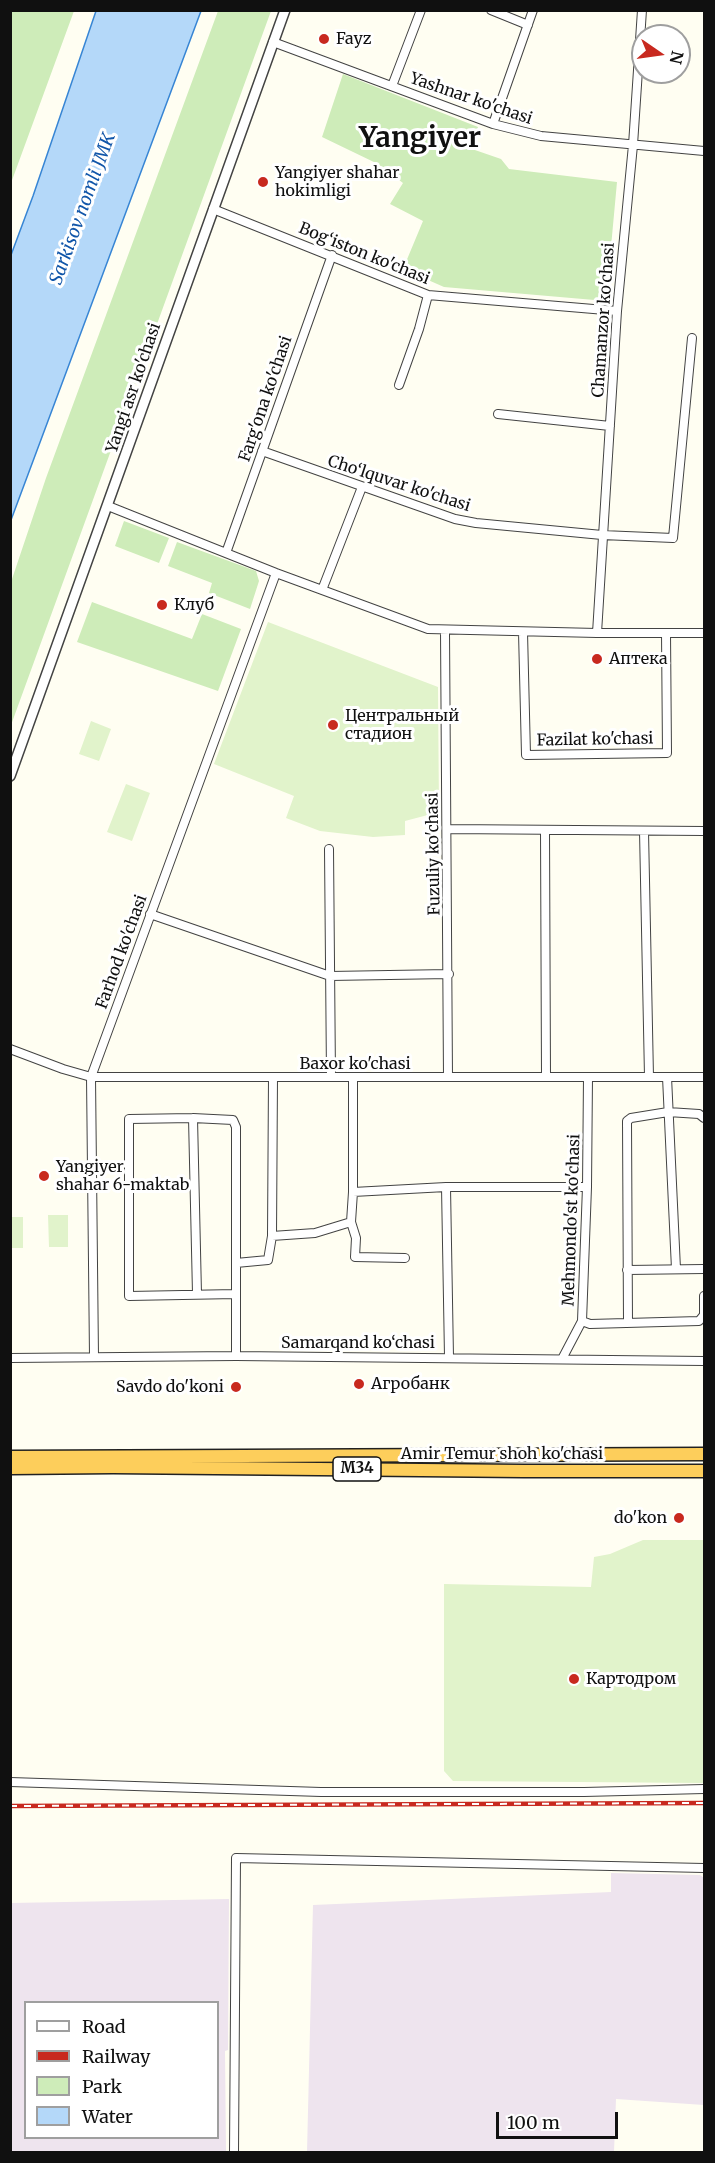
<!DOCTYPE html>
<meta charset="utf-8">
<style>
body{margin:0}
#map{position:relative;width:715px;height:2163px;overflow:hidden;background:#fffef2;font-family:Merriweather,serif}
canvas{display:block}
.frame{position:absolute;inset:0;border:12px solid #101010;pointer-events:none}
.legend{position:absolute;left:24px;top:2001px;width:195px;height:138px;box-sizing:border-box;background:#fff;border:2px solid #9f9f9f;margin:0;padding:8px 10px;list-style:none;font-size:18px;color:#101010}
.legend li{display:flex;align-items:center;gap:12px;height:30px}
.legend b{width:30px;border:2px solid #9f9f9f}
.north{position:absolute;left:631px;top:24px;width:60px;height:60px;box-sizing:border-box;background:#fff;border:2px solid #9f9f9f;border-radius:50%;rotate:103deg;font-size:16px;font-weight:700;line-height:24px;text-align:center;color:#101010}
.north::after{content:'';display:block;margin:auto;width:21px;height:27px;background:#c8291f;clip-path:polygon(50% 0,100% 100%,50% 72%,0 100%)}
.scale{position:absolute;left:496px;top:2112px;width:122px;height:27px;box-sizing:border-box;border:3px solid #101010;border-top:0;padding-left:8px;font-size:18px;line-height:21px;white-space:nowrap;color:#101010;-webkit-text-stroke:4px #fff;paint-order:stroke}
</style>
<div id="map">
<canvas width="715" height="2163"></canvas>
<div class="frame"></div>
<ul class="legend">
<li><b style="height:8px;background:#fff"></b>Road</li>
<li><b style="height:8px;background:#c8291f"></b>Railway</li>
<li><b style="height:16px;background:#ceecb9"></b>Park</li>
<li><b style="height:16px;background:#b4d8f9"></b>Water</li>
</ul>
<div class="north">N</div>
<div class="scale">100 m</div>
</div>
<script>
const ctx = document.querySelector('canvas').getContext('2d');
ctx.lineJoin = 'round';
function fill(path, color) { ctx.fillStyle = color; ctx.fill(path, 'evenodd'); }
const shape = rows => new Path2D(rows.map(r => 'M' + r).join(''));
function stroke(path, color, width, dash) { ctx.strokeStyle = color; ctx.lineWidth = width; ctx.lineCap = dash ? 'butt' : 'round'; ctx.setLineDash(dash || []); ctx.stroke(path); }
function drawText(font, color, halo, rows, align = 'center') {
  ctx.font = font + ' Merriweather,serif'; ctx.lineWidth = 6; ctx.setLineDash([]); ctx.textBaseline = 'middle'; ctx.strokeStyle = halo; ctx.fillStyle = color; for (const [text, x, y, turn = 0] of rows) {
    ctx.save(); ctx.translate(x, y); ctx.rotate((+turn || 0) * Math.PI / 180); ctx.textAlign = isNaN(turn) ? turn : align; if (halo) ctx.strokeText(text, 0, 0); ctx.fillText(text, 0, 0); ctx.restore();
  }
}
fill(shape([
 [611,1873,700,1875,704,1878,704,2105,616,2099,614,2152,307,2152,313,1905,611,1892],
 [229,1899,228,2050,225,2051,226,2152,11,2152,11,1903],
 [26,2002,218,2002,218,2138,26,2138]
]), '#eee4ee');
fill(shape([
 [11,10,74,11,11,183,10,11],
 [218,11,271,11,11,725,11,582,46,478],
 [343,74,478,127,472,149,501,159,509,169,617,182,606,301,444,287,403,269,423,221,390,204,403,183,378,164,322,137],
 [124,521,169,538,159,563,115,546],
 [177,542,256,571,259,581,250,609,209,593,212,583,168,566],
 [92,602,192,639,202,614,241,629,218,691,77,642]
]), '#ceecb9');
fill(shape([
 [268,622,438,687,439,812,405,821,405,835,373,837,320,831,286,818,294,796,214,764],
 [91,721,111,729,99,761,79,754],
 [126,784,150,793,132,841,107,832],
 [48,1215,68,1215,68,1247,49,1247],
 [11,1217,23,1217,23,1248,11,1248],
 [643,1540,704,1540,704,1783,453,1781,444,1771,444,1584,591,1587,594,1557,610,1554]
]), '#e1f3cb');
const water = shape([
 [96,11,201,11,11,520,11,255,33,196,96,11]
]);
fill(water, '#b4d8f9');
stroke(water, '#3785d4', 1.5);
const minor = shape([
 [491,10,528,25],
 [273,42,493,124,541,136,704,151],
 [392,86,421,10],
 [493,124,533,10],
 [213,209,428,295,617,311],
 [399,385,419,329,428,295],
 [498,414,610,426],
 [262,451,455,519,476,523,602,535,673,538,692,338],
 [108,506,276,573,428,629,597,633,704,633],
 [226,553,332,255],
 [322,590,362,487],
 [445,631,448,1077],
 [523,632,526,755,667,753,666,633],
 [597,633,617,311,633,145,642,10],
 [447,829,704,831],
 [545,830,546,1077],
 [644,831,649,1077],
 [329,849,331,1077],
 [150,914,330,976,449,974],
 [10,1049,63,1069,91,1077,704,1077],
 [667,1077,676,1269],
 [193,1118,197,1294],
 [446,1187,449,1357],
 [353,1192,446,1187,587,1187],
 [351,1222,353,1192,353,1077],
 [272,1236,273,1077],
 [236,1263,236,1127,233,1120,193,1118,129,1119,129,1296,236,1294],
 [627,1270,704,1269],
 [582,1321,590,1324,699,1321,704,1315,704,1296],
 [628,1323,627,1121,631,1118,668,1112,699,1114,704,1118],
 [236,1356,236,1263,268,1260,272,1236,315,1233,351,1222,356,1238,355,1257,405,1258],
 [94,1357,91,1077,276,573],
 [10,1358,236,1356,704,1361],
 [562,1359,582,1321,587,1187,588,1077],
 [10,1782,321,1792,584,1792,704,1789],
 [234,2152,236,1858,704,1868]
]);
const tertiary = shape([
 [10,776,285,10]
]);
const trunk = shape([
 [10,1457,704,1454],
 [10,1468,113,1467,524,1471,704,1471]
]);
stroke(minor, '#434343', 10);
stroke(tertiary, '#434343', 12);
stroke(trunk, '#212121', 15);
stroke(minor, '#fff', 8);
stroke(tertiary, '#fff', 9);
stroke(trunk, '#fdce5b', 12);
const rail = shape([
 [10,1806,704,1803]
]);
stroke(rail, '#c8291f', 4.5);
stroke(rail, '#fff', 2, [7]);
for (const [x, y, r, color] of [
 [324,39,6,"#c8291f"],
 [263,182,6,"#c8291f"],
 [162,605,6,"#c8291f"],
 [597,659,6,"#c8291f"],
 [333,725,6,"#c8291f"],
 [44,1176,6,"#c8291f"],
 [359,1384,6,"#c8291f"],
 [236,1387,6,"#c8291f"],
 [679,1518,6,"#c8291f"],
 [574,1679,6,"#c8291f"]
]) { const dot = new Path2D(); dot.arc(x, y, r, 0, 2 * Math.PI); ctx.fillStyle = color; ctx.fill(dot); stroke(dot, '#fff', 2); }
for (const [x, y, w] of [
 [357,1469,48]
]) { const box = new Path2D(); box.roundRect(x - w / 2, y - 12, w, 24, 4.5); ctx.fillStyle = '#fff'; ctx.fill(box); stroke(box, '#101010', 1.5); }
drawText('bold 15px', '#101010', null, [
 ["M34",357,1469]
]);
drawText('16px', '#101010', '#fff', [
 ["Fayz",336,39],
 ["Yangiyer shahar",275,173],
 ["hokimligi",275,191],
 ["Клуб",174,605],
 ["Аптека",609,659],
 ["Центральный",345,716],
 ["стадион",345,734],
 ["Yangiyer",56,1167],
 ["shahar 6-maktab",56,1185],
 ["Агробанк",371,1384],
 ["Savdo do'koni",224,1387,"right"],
 ["do'kon",667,1518,"right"],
 ["Картодром",586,1679]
], 'left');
drawText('16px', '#101010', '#fff', [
 ["Yashnar ko'chasi",471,99,19],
 ["Bog‘iston ko'chasi",364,254,22],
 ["Chamanzor ko'chasi",604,320,-86],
 ["Yangi asr ko'chasi",134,388,-71],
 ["Farg'ona ko'chasi",266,399,-71],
 ["Cho‘lquvar ko'chasi",399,484,18],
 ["Fazilat ko'chasi",595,740,-1],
 ["Fuzuliy ko'chasi",434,854,-91],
 ["Farhod ko'chasi",122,952,-70],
 ["Baxor ko'chasi",355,1064],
 ["Mehmondo'st ko'chasi",572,1220,-88],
 ["Samarqand ko‘chasi",358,1343],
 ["Amir Temur shoh ko'chasi",502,1454]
]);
drawText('italic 18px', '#1156a9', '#fff', [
 ["Sarkisov nomli JMK",83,209,-70]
]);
drawText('bold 28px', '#101010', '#fff', [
 ["Yangiyer",420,139]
]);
</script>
